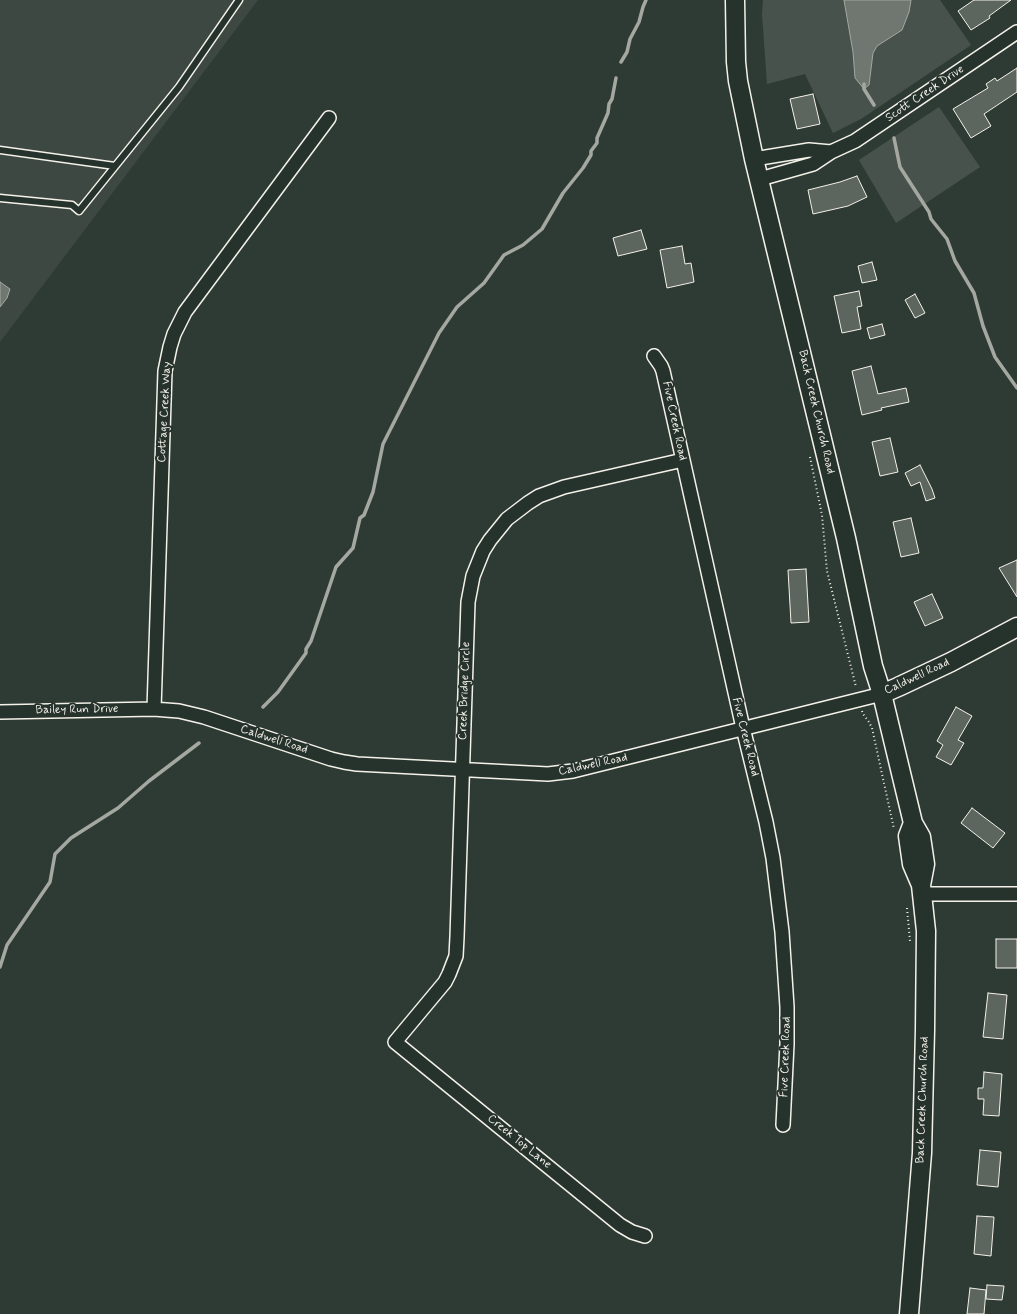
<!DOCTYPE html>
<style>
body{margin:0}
canvas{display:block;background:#2e3b34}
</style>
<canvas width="1017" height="1314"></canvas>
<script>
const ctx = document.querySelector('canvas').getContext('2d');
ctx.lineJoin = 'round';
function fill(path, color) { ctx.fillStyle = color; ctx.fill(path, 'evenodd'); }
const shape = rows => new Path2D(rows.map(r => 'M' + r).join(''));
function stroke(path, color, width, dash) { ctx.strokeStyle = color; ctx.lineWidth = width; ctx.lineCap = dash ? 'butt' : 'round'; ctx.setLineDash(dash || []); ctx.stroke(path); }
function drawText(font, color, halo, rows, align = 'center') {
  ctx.font = font + ' Mynerve,sans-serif'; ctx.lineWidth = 4; ctx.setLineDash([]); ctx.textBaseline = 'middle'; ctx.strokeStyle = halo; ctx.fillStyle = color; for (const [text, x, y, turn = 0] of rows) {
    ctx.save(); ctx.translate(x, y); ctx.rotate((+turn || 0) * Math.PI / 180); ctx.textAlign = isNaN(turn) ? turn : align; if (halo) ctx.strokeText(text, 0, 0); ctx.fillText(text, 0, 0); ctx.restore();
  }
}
fill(shape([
 [0,0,258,0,0,342]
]), '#3c4841');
fill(shape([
 [763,0,940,0,971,45,861,119,833,133,805,74,767,84,762,14],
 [939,107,980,167,896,223,859,160]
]), '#48524c');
const water = shape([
 [844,0,911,0,909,12,902,30,877,46,873,53,869,85,864,89,855,78,853,52,844,0],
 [0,282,10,289,7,298,0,307,0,282]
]);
fill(water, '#6f7770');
stroke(water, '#a4a8a0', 1);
stroke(shape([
 [621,62,627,52,630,39,639,22,643,7,646,0],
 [864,84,864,89,874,105],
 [894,138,900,167,929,212,931,219,947,239,955,261,974,293,983,326,995,357,1017,388],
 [263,707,278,692,306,653,306,649,311,641,336,567,353,548,360,518,364,515,373,492,383,444,439,333,457,307,484,283,504,255,523,245,542,229,563,193,583,168,591,155,591,151,597,143,597,138,608,113,609,104,612,99,616,78],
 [0,967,7,945,50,882,55,854,71,838,118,808,149,781,199,743]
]), '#a4a8a0', 3.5);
const building = shape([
 [974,0,1011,0,989,16,990,18,971,30,958,11,974,0],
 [1017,68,1017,92,984,114,991,126,971,138,953,109,988,88,986,84,995,78,997,81,1017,68],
 [813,94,820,124,797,129,790,99,813,94],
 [857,176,867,197,848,206,813,214,808,190,840,182,857,176],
 [641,230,647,249,618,256,613,238,641,230],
 [682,246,685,264,691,263,694,282,667,288,660,250,682,246],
 [872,262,877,280,862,283,858,266,872,262],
 [859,291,862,306,857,307,861,329,842,333,834,296,859,291],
 [915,294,925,313,915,318,905,300,915,294],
 [882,324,885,335,870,339,867,328,882,324],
 [871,366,878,394,906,388,909,402,881,408,882,410,862,415,852,371,871,366],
 [890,438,898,472,880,476,872,442,890,438],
 [920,465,932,489,935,498,926,501,920,482,911,486,905,473,920,465],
 [911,518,919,553,901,557,893,522,911,518],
 [1017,560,1017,597,999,568,1017,560],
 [806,569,809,622,791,623,788,570,806,569],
 [932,594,943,618,925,626,914,602,932,594],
 [956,707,972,716,958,740,964,743,951,765,936,757,943,745,937,741,956,707],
 [972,808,1005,833,993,848,961,823,972,808],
 [996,939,1017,939,1017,968,996,968,996,939],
 [988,993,1007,995,1003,1039,983,1037,988,993],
 [984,1072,1002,1074,999,1116,983,1115,984,1099,978,1099,978,1088,983,1088,984,1072],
 [980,1150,1001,1152,998,1187,977,1185,980,1150],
 [977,1216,994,1217,991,1256,974,1254,977,1216],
 [987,1285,1004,1286,1002,1300,986,1299,987,1285],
 [970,1288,986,1290,984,1314,967,1314,970,1288]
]);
fill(building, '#5c655e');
stroke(building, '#f4f1e8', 1);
const lane = shape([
 [0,150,115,166],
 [0,198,72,205,79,211,179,87,239,0]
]);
const street = shape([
 [754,159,809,150,831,152],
 [760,179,813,164,831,152,855,141,1017,32],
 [654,356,661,366,663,371,743,728,766,822,773,858,782,932,787,1007,787,1044,783,1125],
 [154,709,165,371,170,347,174,334,185,312,329,118],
 [0,712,154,709,166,710,179,711,204,717,331,759,344,762,357,764,548,774,573,771,882,694],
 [922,894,1017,894],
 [645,1236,632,1232,620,1225,395,1042,445,982,449,974,456,956,457,937,468,602,473,576,483,551,490,540,507,519,528,503,539,496,564,487,683,460]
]);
const secondary = shape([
 [735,0,736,62,738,81,754,159,846,538,873,666,882,694,913,823,921,837,925,864,921,885],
 [882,694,898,687,951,662,1017,627],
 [909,1314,922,1153,925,1030,926,931,921,885,912,864,908,836,913,823]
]);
stroke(lane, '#f4f1e8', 9);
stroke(street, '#f4f1e8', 16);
stroke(secondary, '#f4f1e8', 21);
stroke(shape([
 [810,457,822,515,827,571,856,687],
 [862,711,863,714,869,722,872,728,894,829],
 [907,908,910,941]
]), '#f4f1e8', 2, [1, 3]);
stroke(lane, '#26332d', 6);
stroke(street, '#26332d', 13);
stroke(secondary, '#26332d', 18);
drawText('12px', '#f4f1e8', '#26332d', [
 ["Scott Creek Drive",925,94,-34],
 ["Cottage Creek Way",165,412,-87],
 ["Back Creek Church Road",816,412,77],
 ["Five Creek Road",674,421,78],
 ["Caldwell Road",917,677,-25],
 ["Creek Bridge Circle",465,691,-88],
 ["Bailey Run Drive",77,710,-1],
 ["Five Creek Road",745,737,76],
 ["Caldwell Road",274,740,18],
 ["Caldwell Road",593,765,-12],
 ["Five Creek Road",786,1057,-88],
 ["Back Creek Church Road",923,1100,-88],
 ["Creek Top Lane",519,1142,39]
]);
</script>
